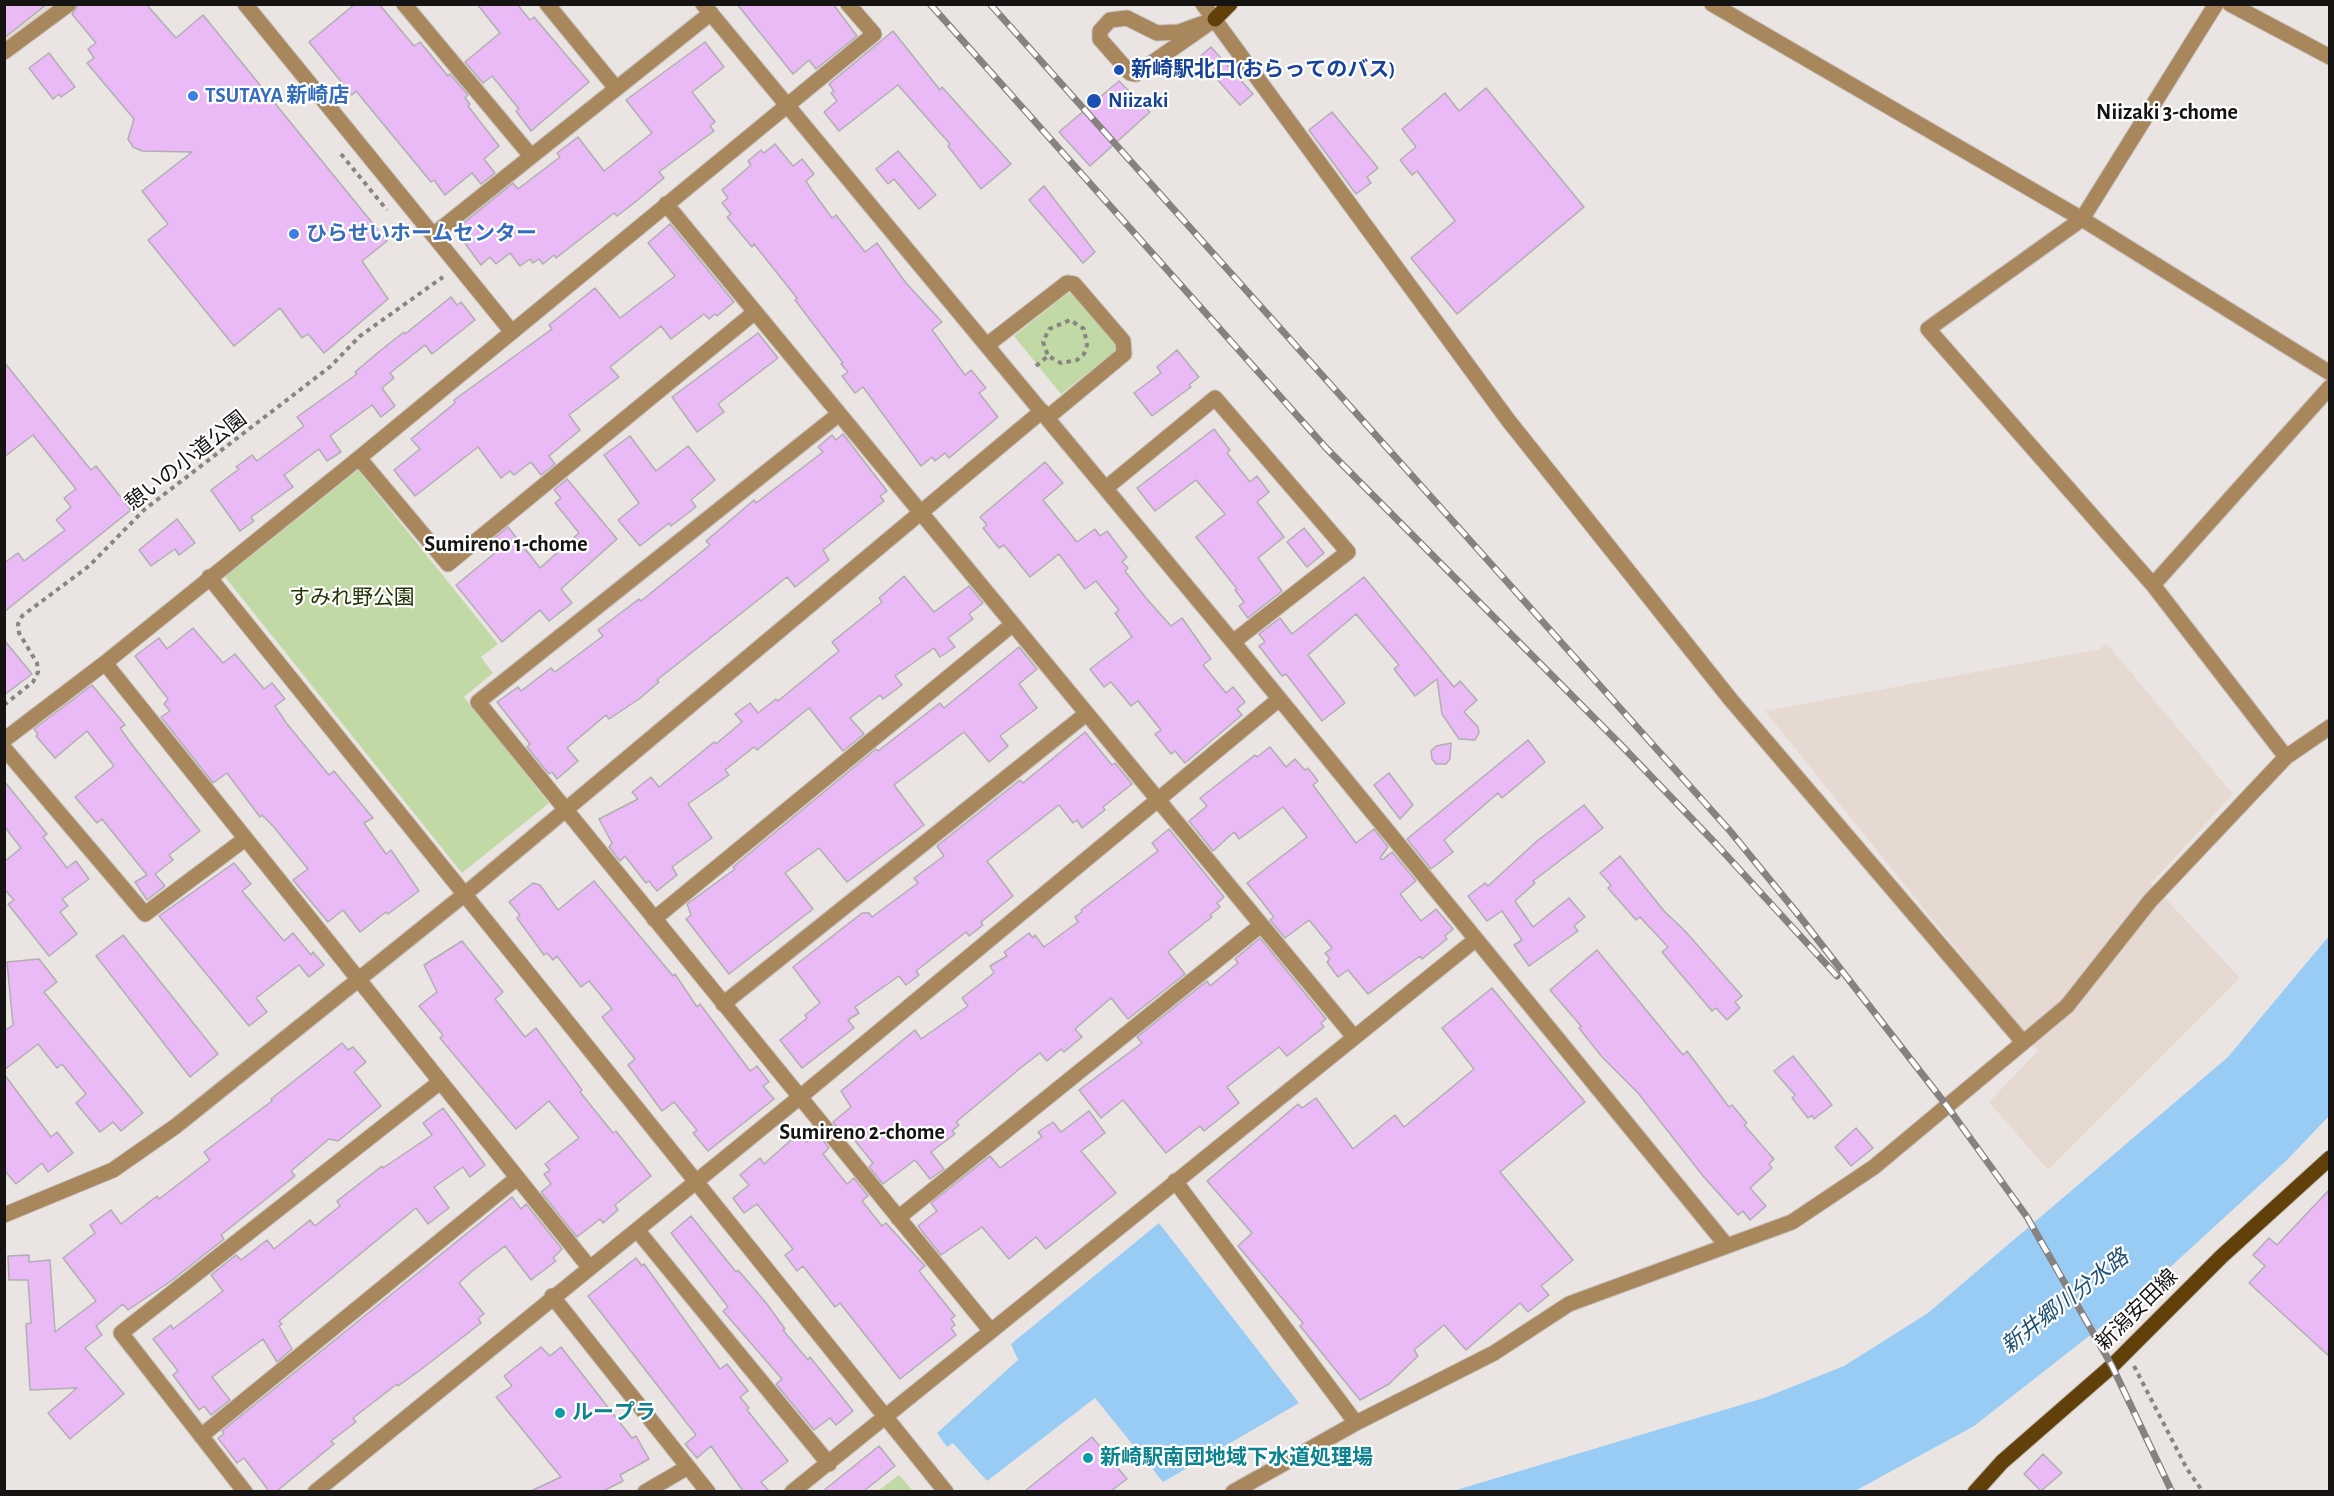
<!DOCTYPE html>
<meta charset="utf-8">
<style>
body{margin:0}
#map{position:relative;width:2334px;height:1496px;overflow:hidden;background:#eae5e2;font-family:"Alegreya Sans",sans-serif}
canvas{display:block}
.frame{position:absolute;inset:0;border:6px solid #161413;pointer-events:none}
</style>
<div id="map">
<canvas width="2334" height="1496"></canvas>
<div class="frame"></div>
</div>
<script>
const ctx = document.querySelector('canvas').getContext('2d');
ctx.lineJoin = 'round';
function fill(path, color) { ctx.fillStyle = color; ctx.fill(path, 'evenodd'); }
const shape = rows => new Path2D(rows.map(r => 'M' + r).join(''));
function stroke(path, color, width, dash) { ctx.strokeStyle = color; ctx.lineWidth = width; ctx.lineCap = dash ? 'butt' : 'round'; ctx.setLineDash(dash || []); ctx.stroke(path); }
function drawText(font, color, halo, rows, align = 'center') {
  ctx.font = font + ' "Alegreya Sans","Noto Sans JP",sans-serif'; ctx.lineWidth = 4.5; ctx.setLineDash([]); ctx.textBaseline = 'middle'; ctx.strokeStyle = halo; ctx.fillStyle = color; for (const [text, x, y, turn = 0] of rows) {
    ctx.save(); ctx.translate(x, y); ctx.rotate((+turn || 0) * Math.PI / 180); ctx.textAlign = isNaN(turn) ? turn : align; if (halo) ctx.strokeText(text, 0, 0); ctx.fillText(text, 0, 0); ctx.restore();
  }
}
fill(shape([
 [5,5,66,5,5,55],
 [2106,643,2233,794,2151,883,2240,978,2048,1170,1989,1102,2038,1051,1765,711,2100,649]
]), '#e6d9d2');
fill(shape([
 [1068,293,1074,294,1117,343,1116,351,1061,394,1014,336],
 [358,470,498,644,481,657,493,673,464,697,549,803,462,873,225,577],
 [899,1475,913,1491,878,1491]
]), '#c0d9a5');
fill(shape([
 [2329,936,2329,1116,2286,1161,2130,1304,1974,1426,1855,1491,1453,1491,1764,1398,1844,1366,1928,1313,2228,1057],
 [1159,1223,1299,1403,1163,1482,1095,1398,987,1481,953,1443,947,1447,937,1433,1018,1360,1011,1344]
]), '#98ccf4');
const building = shape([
 [4,4,47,4,4,38,4,4],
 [79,4,146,4,176,38,203,15,387,241,362,261,388,299,324,353,308,334,302,338,280,308,234,346,148,240,168,224,142,191,192,152,142,151,133,147,128,139,134,119,87,63,94,58,88,49,96,43,72,14,79,4],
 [355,4,379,4,414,46,420,42,448,76,450,74,468,95,465,98,470,104,468,106,499,146,484,159,495,173,481,184,472,173,445,195,434,180,431,182,356,91,352,95,309,42,355,4],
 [477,4,517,4,530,20,534,17,589,82,531,131,516,111,519,109,492,76,483,83,465,62,500,33,477,4],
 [737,4,833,4,857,36,816,69,809,60,793,74,737,4],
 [893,31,940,90,942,87,1011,164,981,189,948,146,950,144,898,85,839,131,824,112,837,101,831,93,834,91,829,84,893,31],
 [705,42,724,67,692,92,715,122,710,126,714,131,659,172,664,178,634,203,617,216,614,213,556,258,554,255,543,264,539,259,533,263,530,259,520,266,510,253,496,264,490,257,481,265,455,230,513,183,518,189,560,157,557,153,578,137,604,171,652,133,626,100,705,42],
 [1211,47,1253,94,1240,105,1198,58,1211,47],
 [49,53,75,87,61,97,59,94,53,99,29,68,49,53],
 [1119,81,1150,112,1090,166,1059,132,1119,81],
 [1486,88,1584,207,1457,314,1411,258,1455,221,1417,171,1412,175,1400,160,1416,147,1402,129,1445,93,1459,111,1486,88],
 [1332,112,1378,168,1367,177,1371,183,1356,194,1309,130,1332,112],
 [775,144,793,166,802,159,814,174,806,181,811,189,832,218,836,215,865,252,877,243,906,283,942,322,932,330,965,375,971,370,986,388,979,393,998,417,949,458,945,453,935,461,932,457,921,466,863,387,855,393,842,376,848,372,841,364,843,363,795,300,797,298,754,244,752,247,727,217,731,214,722,203,728,198,722,190,751,165,748,161,761,150,764,153,775,144],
 [898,151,936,195,919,209,894,179,888,184,876,169,898,151],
 [1044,186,1095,252,1083,263,1029,200,1044,186],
 [670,224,734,302,717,316,715,314,709,319,704,314,671,339,661,326,610,367,619,377,569,415,580,430,549,456,555,464,541,475,531,462,514,475,510,471,501,478,478,447,415,496,394,470,420,449,411,439,455,403,454,400,552,329,549,325,595,288,620,318,675,276,648,243,670,224],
 [451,297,457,305,461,302,475,320,432,354,425,345,390,373,394,378,382,388,395,406,381,417,372,405,330,436,341,452,327,461,319,449,284,475,293,487,251,517,254,521,240,531,211,490,239,469,236,467,252,455,257,461,304,426,297,417,357,374,355,372,381,350,404,332,405,334,451,297],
 [758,333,778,358,718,404,724,412,697,432,672,397,758,333],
 [1177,350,1199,377,1189,385,1191,387,1152,416,1134,393,1161,373,1157,367,1177,350],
 [4,362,91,470,96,466,131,510,4,612,4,563,18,553,24,561,65,530,56,520,71,507,64,498,76,489,33,435,4,457,4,362],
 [1214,429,1230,450,1227,453,1250,482,1257,476,1269,492,1257,502,1284,537,1258,558,1282,591,1248,618,1239,606,1244,602,1235,590,1237,589,1196,537,1225,514,1196,480,1155,511,1137,488,1214,429],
 [843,434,887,491,880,496,884,501,823,550,829,560,795,587,787,577,657,680,659,682,639,699,609,719,606,715,567,748,578,761,557,779,552,772,549,774,527,747,530,744,497,702,518,687,521,691,551,668,555,672,603,636,598,630,639,599,641,601,710,545,706,541,754,500,756,503,823,452,818,447,832,435,836,440,843,434],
 [630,436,656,471,688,446,715,480,691,500,696,507,671,526,669,523,640,546,618,520,639,503,604,455,630,436],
 [1045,462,1063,483,1043,500,1077,542,1095,529,1100,536,1107,531,1127,557,1122,562,1128,568,1125,571,1146,598,1171,626,1182,618,1211,659,1203,665,1226,693,1233,687,1245,702,1237,709,1242,715,1185,763,1175,751,1171,754,1155,734,1161,730,1138,701,1131,706,1111,682,1104,687,1090,669,1132,637,1115,613,1119,610,1096,581,1085,589,1059,554,1030,577,1004,545,999,548,983,528,987,525,980,517,1045,462],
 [567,479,617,539,561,589,572,603,549,621,540,610,502,642,456,585,495,553,487,544,508,527,540,568,579,533,555,503,561,498,554,490,567,479],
 [177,519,195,543,179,555,175,549,151,566,139,550,177,519],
 [1304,528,1324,553,1307,567,1287,542,1304,528],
 [904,576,934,612,969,586,983,603,969,614,973,619,948,638,955,647,940,657,934,648,895,676,902,685,883,699,880,695,850,718,864,734,843,751,809,708,757,750,754,747,725,770,729,775,688,804,712,838,672,867,677,875,657,891,649,881,646,883,625,856,620,861,609,847,612,843,599,819,638,799,632,792,651,777,659,787,714,742,716,744,742,722,735,714,750,703,758,713,776,699,778,701,839,651,832,642,882,602,879,598,904,576],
 [1364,577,1454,687,1460,681,1477,700,1464,712,1478,727,1479,733,1475,740,1459,739,1442,714,1437,679,1415,696,1394,669,1399,665,1356,614,1308,655,1345,703,1322,721,1286,674,1282,676,1259,646,1265,642,1259,634,1280,618,1292,634,1364,577],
 [193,628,223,663,235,654,264,689,272,683,285,699,275,706,287,724,329,775,334,771,373,818,364,823,386,854,391,850,419,891,388,914,386,912,360,932,343,910,328,922,293,880,308,869,273,826,262,815,260,817,227,773,213,783,161,717,170,711,164,704,168,699,135,656,159,638,167,649,193,628],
 [4,640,32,674,4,695,4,640],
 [1019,647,1037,669,1019,684,1037,708,1000,736,1008,746,989,762,964,732,894,785,924,825,847,882,819,848,785,873,813,909,729,974,686,919,691,915,687,904,735,869,733,867,876,749,878,751,940,703,944,708,1019,647],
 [92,685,125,725,120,728,133,746,200,831,169,855,173,860,155,874,165,886,147,900,135,882,147,875,102,819,97,823,75,797,114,766,87,731,55,758,36,736,38,734,34,729,92,685],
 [1085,732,1112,765,1115,763,1132,784,1103,807,1105,810,1082,828,1077,820,1073,823,1059,805,987,861,1013,896,981,922,983,925,969,936,966,932,916,971,919,975,906,985,899,976,855,1007,859,1013,848,1020,854,1028,802,1068,780,1040,807,1018,805,1015,820,1003,793,967,862,913,869,913,872,917,918,883,914,878,944,856,937,846,1020,780,1023,783,1085,732],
 [1528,740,1545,762,1502,798,1498,793,1444,840,1453,852,1431,869,1407,839,1528,740],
 [1451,743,1450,759,1446,764,1436,764,1432,759,1431,751,1436,746,1451,743],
 [1270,747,1286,767,1295,759,1305,770,1308,768,1318,781,1313,785,1356,843,1374,829,1388,847,1380,858,1382,860,1392,852,1416,881,1400,894,1421,921,1436,909,1453,929,1445,936,1447,939,1422,959,1420,956,1368,994,1348,970,1338,977,1327,962,1330,959,1325,953,1332,948,1309,920,1285,938,1270,920,1274,917,1247,883,1307,837,1283,807,1239,839,1234,832,1213,851,1189,821,1207,806,1200,798,1255,755,1257,757,1270,747],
 [1389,773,1413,805,1400,819,1374,785,1389,773],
 [4,781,47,834,43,837,67,868,76,861,89,879,62,899,68,906,60,912,77,934,49,956,8,904,14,900,4,889,4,862,21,848,4,826,4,781],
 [1584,805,1603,828,1533,881,1535,883,1515,901,1533,927,1569,898,1585,917,1574,926,1578,931,1529,966,1514,945,1522,940,1502,911,1487,921,1468,896,1485,883,1488,886,1537,841,1584,805],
 [1169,829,1224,897,1217,903,1220,907,1210,915,1212,917,1168,952,1185,974,1128,1019,1111,998,1075,1029,1082,1037,1064,1052,1061,1049,1047,1061,1040,1053,1023,1066,956,1122,959,1125,952,1131,955,1134,931,1152,944,1169,930,1179,915,1160,883,1184,869,1167,873,1163,848,1132,844,1136,833,1122,851,1107,841,1091,915,1030,921,1039,968,1006,962,998,994,973,990,966,1007,956,1004,952,1029,933,1033,938,1035,935,1044,947,1078,922,1075,917,1082,912,1081,910,1158,851,1152,843,1169,829],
 [1620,856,1664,911,1685,931,1742,996,1735,1002,1740,1008,1727,1020,1716,1008,1712,1011,1662,952,1668,947,1640,917,1636,920,1608,888,1611,885,1600,873,1620,856],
 [234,863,251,884,242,891,284,941,293,933,311,955,313,952,324,965,309,977,299,965,256,998,267,1012,249,1026,159,916,234,863],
 [594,881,673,976,675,974,697,1007,700,1004,750,1071,757,1066,769,1082,763,1086,774,1099,708,1151,693,1133,697,1130,674,1102,662,1111,628,1065,635,1059,602,1017,612,1009,589,981,581,987,557,956,553,960,547,953,544,955,517,918,520,915,509,902,533,883,540,885,558,910,594,881],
 [123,935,218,1054,190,1077,96,956,123,935],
 [1260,938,1326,1019,1321,1023,1324,1027,1287,1056,1279,1047,1227,1087,1239,1103,1204,1131,1200,1126,1166,1153,1123,1100,1101,1118,1079,1090,1142,1043,1137,1037,1207,981,1210,986,1238,963,1235,959,1260,938],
 [462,941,503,992,495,999,525,1037,536,1028,582,1090,580,1092,613,1133,616,1131,651,1176,615,1205,618,1210,603,1223,600,1219,577,1237,541,1192,551,1184,544,1174,550,1170,545,1164,579,1138,549,1101,516,1129,440,1038,443,1035,419,1006,437,992,424,965,462,941],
 [1597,950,1683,1055,1687,1051,1729,1107,1732,1105,1747,1123,1744,1125,1774,1159,1769,1164,1772,1168,1750,1188,1766,1206,1750,1220,1743,1211,1738,1215,1703,1176,1638,1093,1602,1057,1579,1028,1581,1026,1550,990,1597,950],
 [39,959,57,982,44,992,143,1113,121,1131,113,1122,100,1132,76,1103,86,1094,62,1064,57,1068,38,1044,4,1070,4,1031,13,1025,7,962,39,959],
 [1492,988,1585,1102,1500,1172,1573,1260,1541,1286,1549,1295,1528,1312,1520,1303,1466,1350,1444,1325,1414,1350,1418,1356,1389,1384,1360,1400,1300,1326,1303,1323,1238,1246,1252,1233,1207,1181,1298,1104,1302,1108,1316,1098,1353,1149,1395,1115,1404,1127,1474,1069,1442,1028,1492,988],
 [342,1043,348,1050,353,1047,366,1062,354,1072,381,1106,338,1141,329,1139,291,1171,295,1176,221,1235,224,1239,171,1281,128,1310,123,1304,96,1326,102,1335,85,1348,124,1394,70,1439,48,1413,77,1388,30,1390,26,1324,31,1323,28,1280,9,1280,8,1256,29,1255,29,1262,50,1260,55,1332,96,1301,63,1258,95,1233,90,1225,111,1210,121,1224,157,1196,159,1199,210,1160,204,1152,272,1101,271,1099,342,1043],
 [1793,1056,1832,1105,1814,1119,1812,1115,1808,1118,1792,1098,1795,1095,1774,1071,1793,1056],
 [4,1074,51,1137,57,1132,73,1153,48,1172,42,1163,16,1184,4,1170,4,1074],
 [443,1108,485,1165,470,1177,463,1167,434,1187,449,1208,428,1224,416,1208,279,1321,282,1324,279,1326,292,1349,277,1362,263,1339,212,1377,230,1400,211,1415,204,1406,199,1410,173,1375,178,1371,153,1339,171,1325,173,1329,223,1291,211,1275,236,1255,241,1260,267,1240,274,1249,310,1220,315,1226,340,1206,337,1201,382,1166,383,1168,432,1135,423,1123,443,1108],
 [1089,1111,1105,1133,1081,1151,1116,1193,1046,1249,1036,1237,1009,1259,982,1227,941,1255,918,1226,937,1211,931,1203,990,1156,1000,1168,1042,1137,1038,1132,1053,1122,1061,1132,1089,1111],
 [1856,1128,1873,1148,1851,1166,1835,1147,1856,1128],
 [799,1133,806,1142,819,1135,829,1148,823,1154,847,1184,854,1178,868,1196,862,1201,882,1226,886,1223,925,1266,919,1271,955,1316,951,1319,955,1325,951,1328,956,1335,900,1379,840,1303,835,1307,803,1266,797,1271,785,1255,793,1249,757,1204,744,1213,733,1198,749,1185,740,1175,760,1158,764,1164,799,1133],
 [2330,1189,2330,1357,2249,1283,2265,1266,2253,1255,2269,1238,2277,1245,2330,1189],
 [512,1197,521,1209,526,1204,562,1249,553,1258,556,1261,531,1280,505,1246,471,1272,459,1283,484,1314,478,1319,481,1323,419,1371,398,1386,397,1384,353,1418,356,1422,331,1441,334,1444,277,1491,269,1491,244,1458,237,1463,218,1438,224,1434,222,1431,512,1197],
 [691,1216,736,1272,738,1270,767,1304,785,1329,783,1330,808,1360,810,1357,853,1411,836,1425,830,1418,814,1430,776,1384,782,1379,723,1311,728,1307,671,1233,691,1216],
 [636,1258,642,1266,644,1264,720,1369,727,1364,748,1391,740,1397,749,1408,747,1410,788,1461,761,1482,769,1491,743,1491,711,1446,697,1458,685,1444,696,1435,588,1296,636,1258],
 [541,1347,550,1356,561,1347,632,1438,636,1436,649,1459,620,1475,623,1481,603,1491,531,1491,561,1477,496,1397,512,1386,504,1376,541,1347],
 [1092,1437,1127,1479,1111,1491,1025,1491,1092,1437],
 [879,1446,895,1466,864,1491,823,1491,879,1446],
 [2043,1454,2062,1473,2041,1491,2024,1474,2043,1454]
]);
fill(building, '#eabaf7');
stroke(building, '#b1aeb2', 1.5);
const minor = shape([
 [245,4,512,332],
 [404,4,531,156],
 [547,4,615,87],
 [703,4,1233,642,1727,1246],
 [1203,4,1508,420,1731,700,2023,1042],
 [1712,4,2082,219,2330,373],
 [2230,4,2330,57],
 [1127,18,1157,33,1179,32,1215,19,1136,74,1130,73,1100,39,1100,31,1110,20,1127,18],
 [4,52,69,4],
 [666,204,1354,1037],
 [433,235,711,13],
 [987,345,1067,283,1074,284,1123,341,1124,354,1047,418],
 [839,414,478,702,990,1330],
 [359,458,448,564,755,312],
 [1106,488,1215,398,1348,552,1233,642],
 [209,577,946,1492],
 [2153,585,1928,329,2082,219,2216,4],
 [105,663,589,1267],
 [4,740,105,663,359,458,874,34,848,4],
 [4,748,145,914,245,839],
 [2286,757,2153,585,2330,387],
 [654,919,1013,624],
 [723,1004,1086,714],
 [1175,1181,1356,1423],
 [4,1215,113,1170,176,1126,465,894,1042,411],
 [898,1218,1261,925],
 [637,1230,829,1464],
 [552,1296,708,1492],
 [201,1436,517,1178],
 [245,1492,121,1333,440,1082],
 [315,1492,800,1097,1278,700],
 [645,1492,688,1467],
 [792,1492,1475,940],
 [1233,1492,1356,1423,1494,1353,1569,1304,1792,1222,1874,1167,2067,1006,2150,901,2286,757,2330,727]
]);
const major = shape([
 [1215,19,1230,4],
 [1975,1492,2002,1462,2112,1366,2222,1256,2330,1158]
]);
stroke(minor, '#c4bfbd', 17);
stroke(major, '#c4bfbd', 17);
stroke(shape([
 [341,154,387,210],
 [1036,366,1048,356,1061,363,1077,360,1084,354,1087,345,1084,329,1070,320,1049,329,1043,342,1048,356],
 [4,705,33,682,38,672,37,663,19,633,18,624,22,616,89,566,145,509,331,366,360,336,443,277],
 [2134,1366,2187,1469,2203,1492]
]), '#888582', 4, [4.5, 4.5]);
stroke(minor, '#a9875d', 15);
stroke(major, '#624009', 15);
const rail = shape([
 [930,4,1327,449,1620,744,1716,844,1837,976],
 [990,4,1730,831,1797,913,1947,1106,2027,1217,2112,1366,2172,1492]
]);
stroke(rail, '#868280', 7);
stroke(rail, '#fff', 4.5, [14]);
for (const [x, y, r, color] of [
 [1119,70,6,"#1a4fb4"],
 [193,96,6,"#3f7fe0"],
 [1094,101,8,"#1a4fb4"],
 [294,234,6,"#3f7fe0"],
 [560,1413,6,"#0f9aa8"],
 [1088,1458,6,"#0f9aa8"]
]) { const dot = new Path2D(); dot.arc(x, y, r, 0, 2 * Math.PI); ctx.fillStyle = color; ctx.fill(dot); stroke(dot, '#fff', 2); }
drawText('bold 21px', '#164399', '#fff', [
 ["新崎駅北口(おらってのバス)",1131,70],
 ["Niizaki",1108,101]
], 'left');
drawText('bold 21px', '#366cbe', '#fff', [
 ["TSUTAYA 新崎店",205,96],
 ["ひらせいホームセンター",306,234]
], 'left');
drawText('21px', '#161413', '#fff', [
 ["憩いの小道公園",186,461,-38],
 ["新潟安田線",2137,1310,-45]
]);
drawText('21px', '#213401', '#fff', [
 ["すみれ野公園",352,598]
]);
drawText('bold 21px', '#0d838f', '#fff', [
 ["ループラ",572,1413],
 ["新崎駅南団地域下水道処理場",1100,1458]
], 'left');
drawText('bold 22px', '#161413', '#fff', [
 ["Niizaki 3-chome",2167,112],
 ["Sumireno 1-chome",506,544],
 ["Sumireno 2-chome",862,1132]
]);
drawText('italic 22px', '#215173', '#fff', [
 ["新井郷川分水路",2065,1302,-38]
]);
</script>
